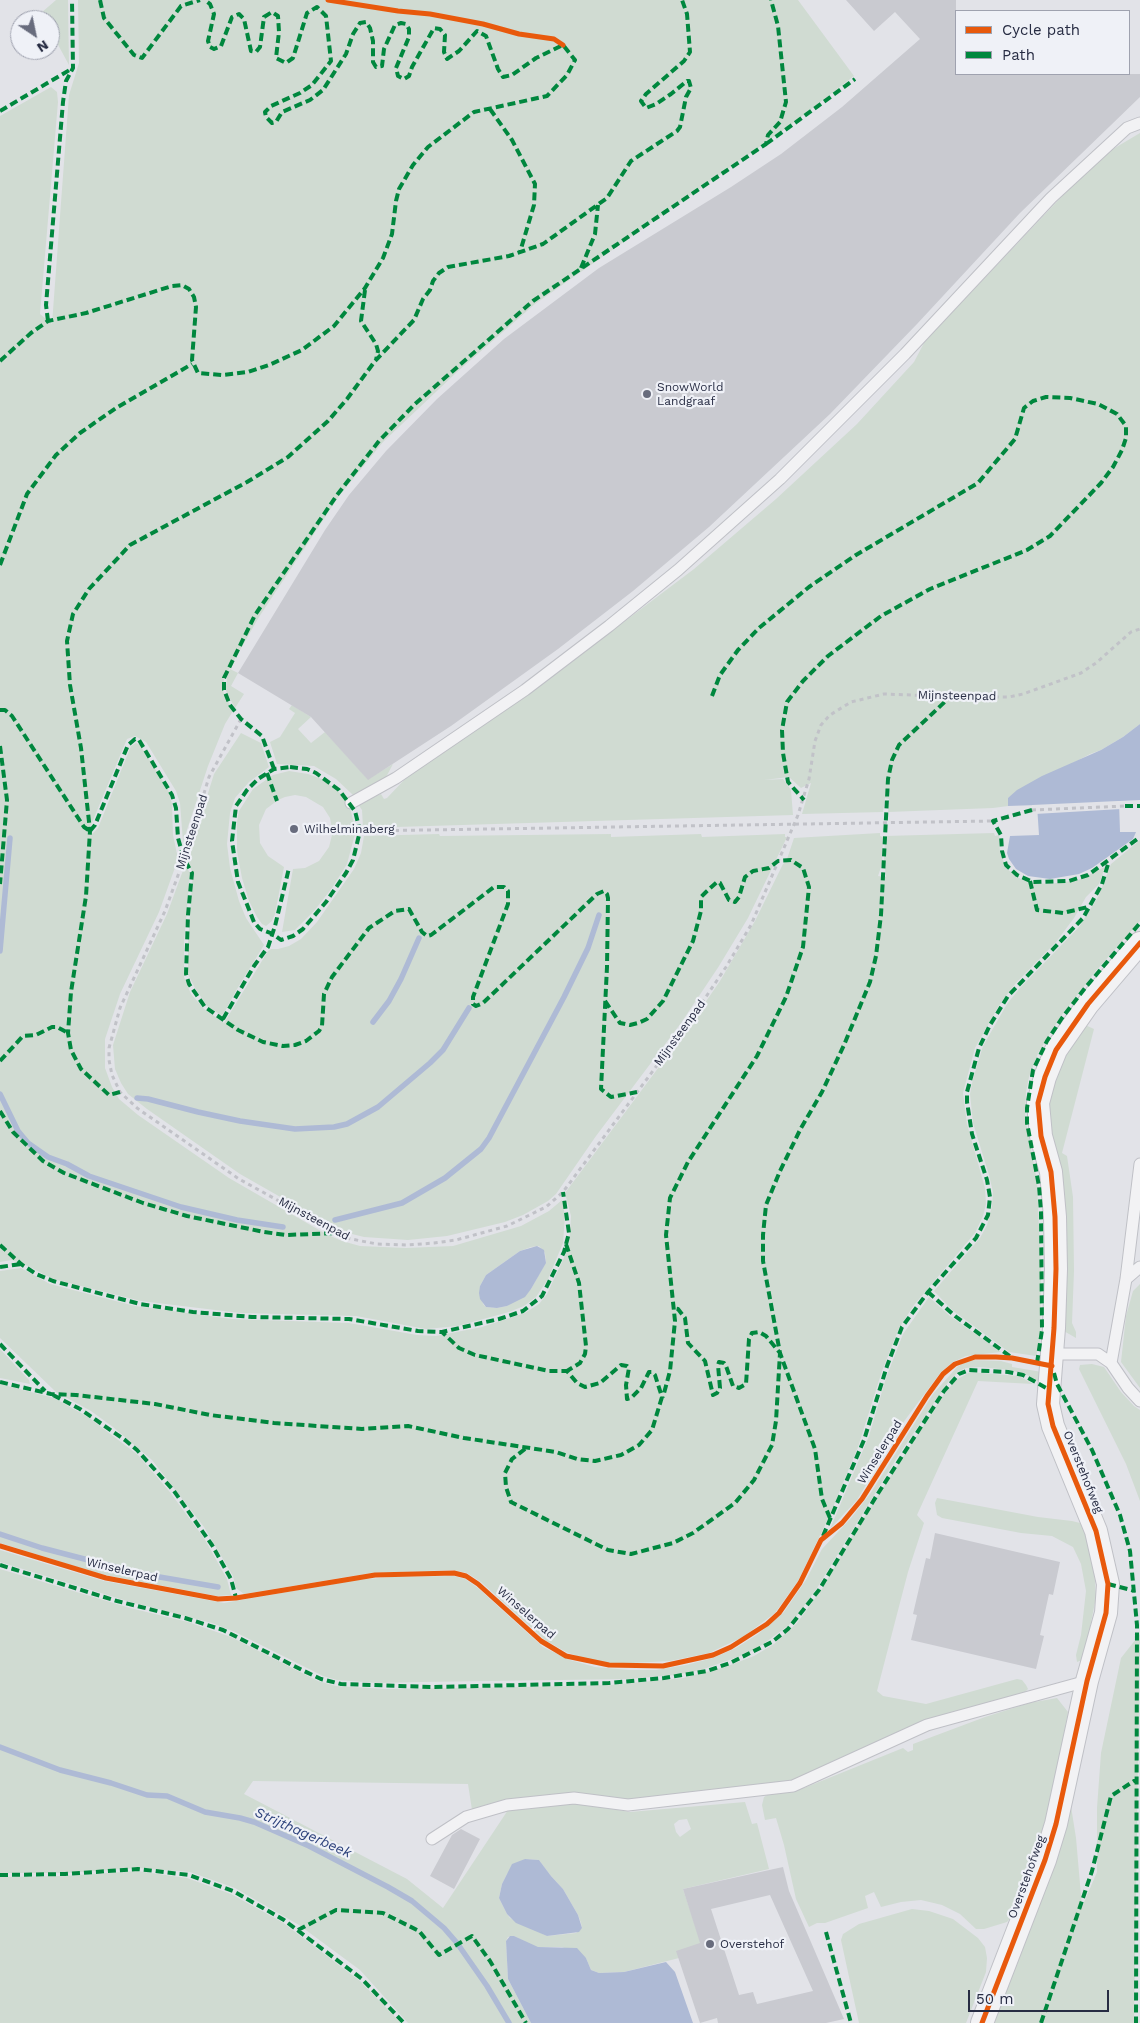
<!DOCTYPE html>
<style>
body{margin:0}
#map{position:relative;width:1140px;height:2023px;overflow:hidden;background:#e2e3e8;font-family:"Work Sans",sans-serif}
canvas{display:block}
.legend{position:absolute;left:955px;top:10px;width:175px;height:65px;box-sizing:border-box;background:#eff1f7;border:1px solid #9fa2af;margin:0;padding:6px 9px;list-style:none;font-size:15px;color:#272c43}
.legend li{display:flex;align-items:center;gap:10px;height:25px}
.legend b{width:25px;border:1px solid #9fa2af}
.north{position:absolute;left:10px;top:10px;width:50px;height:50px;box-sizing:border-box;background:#eff1f7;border:1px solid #9fa2af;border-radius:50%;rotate:146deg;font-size:14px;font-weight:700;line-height:20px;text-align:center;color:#272c43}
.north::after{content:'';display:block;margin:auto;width:18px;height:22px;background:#686c7d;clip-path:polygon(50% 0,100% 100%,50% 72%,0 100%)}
.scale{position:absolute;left:968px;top:1990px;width:141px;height:22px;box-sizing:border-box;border:2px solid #272c43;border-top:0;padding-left:6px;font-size:15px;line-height:18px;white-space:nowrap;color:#272c43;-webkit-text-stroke:4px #eff1f7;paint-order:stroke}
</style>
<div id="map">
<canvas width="1140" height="2023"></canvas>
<ul class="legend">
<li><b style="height:6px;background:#e8590c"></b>Cycle path</li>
<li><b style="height:6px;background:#00873e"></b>Path</li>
</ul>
<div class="north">N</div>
<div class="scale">50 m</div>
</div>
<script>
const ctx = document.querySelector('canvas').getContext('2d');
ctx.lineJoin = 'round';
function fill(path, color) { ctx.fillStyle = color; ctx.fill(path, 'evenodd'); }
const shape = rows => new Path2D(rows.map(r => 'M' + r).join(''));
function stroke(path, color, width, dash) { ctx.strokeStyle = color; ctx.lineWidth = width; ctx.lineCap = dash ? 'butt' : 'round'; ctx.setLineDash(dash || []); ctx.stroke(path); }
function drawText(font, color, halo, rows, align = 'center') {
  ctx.font = font + ' "Work Sans",sans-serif'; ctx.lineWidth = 4.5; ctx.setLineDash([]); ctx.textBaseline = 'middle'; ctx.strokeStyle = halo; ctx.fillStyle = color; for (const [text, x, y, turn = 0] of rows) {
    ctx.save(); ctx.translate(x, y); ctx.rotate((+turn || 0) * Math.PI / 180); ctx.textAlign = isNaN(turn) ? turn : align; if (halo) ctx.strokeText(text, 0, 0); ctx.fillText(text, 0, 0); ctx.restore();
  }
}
fill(shape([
 [56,0,68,0,69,65,50,30,50,20,44,20,41,13],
 [78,0,798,0,854,76,788,127,535,304,457,372,383,442,339,496,259,617,224,678,223,691,233,711,225,724,208,766,183,842,180,803,176,791,146,742,135,736,127,739,91,825,88,827,92,834,98,828,131,746,136,743,140,745,168,789,172,804,173,835,177,854,177,862,159,912,120,994,105,1039,105,1068,112,1087,119,1099,138,1115,229,1178,326,1234,342,1241,360,1246,406,1248,453,1246,521,1226,549,1211,562,1200,565,1216,563,1243,548,1279,536,1297,524,1306,509,1312,458,1326,426,1329,356,1316,240,1313,141,1301,53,1279,28,1266,12,1260,0,1262,0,116,51,87,57,92,58,102,40,314,52,324,69,95,79,63],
 [539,1246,545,1253,546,1262,531,1289,507,1306,497,1308,486,1307,483,1304,480,1286,486,1275,520,1251,531,1247],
 [1140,133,1140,724,1123,737,1101,750,1090,754,1008,798,1008,806,993,808,888,812,889,799,885,798,883,812,802,814,811,783,801,788,789,777,764,780,783,779,791,790,793,815,363,828,362,810,358,804,381,794,384,799,387,798,406,778,527,695,694,569,776,499,857,424,914,362,925,341,1066,192,1108,152],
 [230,669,238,673,231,686,244,694,235,708,226,691,227,676],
 [292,705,311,717,298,729,311,743,325,732,368,779,393,764,384,781,360,797,353,795,336,779,314,766,277,764,270,742,280,737,295,713,289,709],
 [241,733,261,743,269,767,249,782,235,798,230,813,227,844,230,868,239,901,246,918,264,945,237,989,224,1013,221,1015,207,1006,195,988,188,974,188,942,193,873,187,861,214,774],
 [289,771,308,774,322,779,333,787,340,793,350,808,355,827,332,828,330,818,323,807,306,797,295,795,285,797,278,800,266,809,259,825,260,843,268,856,284,867,275,914,272,921,266,926,262,924,257,917,249,901,242,878,237,851,237,822,239,811,253,789,273,775],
 [880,833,880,836,883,837,882,864,878,876,886,877,884,861,885,836,994,833,995,836,999,835,1000,853,1007,869,1022,880,1035,883,1049,884,1078,880,1105,867,1099,884,1086,897,1074,918,1056,942,1015,984,998,1007,975,1048,963,1093,967,1124,985,1188,986,1204,983,1216,975,1233,914,1305,899,1328,882,1371,858,1447,828,1519,798,1581,775,1613,743,1637,709,1653,670,1661,632,1663,609,1663,586,1659,566,1652,545,1640,481,1582,467,1573,453,1570,371,1573,244,1594,236,1588,233,1576,204,1527,152,1460,113,1427,91,1411,56,1392,0,1338,0,1271,21,1268,50,1284,135,1306,232,1319,349,1323,417,1335,436,1336,482,1327,525,1313,539,1304,547,1294,569,1247,571,1216,565,1193,685,1032,720,981,755,921,783,864,786,862,794,838],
 [355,834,347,864,332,888,314,911,295,930,282,932,293,869,305,868,319,861,329,847,332,835],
 [439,834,440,836,611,834,611,837,701,834,702,837,785,834,785,837,787,837,748,918,719,966,681,1023,596,1136,556,1194,548,1201,523,1215,505,1222,447,1236,408,1240,364,1237,348,1233,326,1223,240,1174,147,1109,128,1094,121,1083,115,1069,113,1045,130,992,167,914,185,865,190,873,184,943,184,977,191,994,204,1009,224,1023,268,951,271,949,278,949,289,946,301,939,317,922,354,869,361,853,364,836],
 [1140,840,1140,921,1095,972,1061,1016,1038,1053,1029,1077,1026,1092,1025,1117,1037,1181,1041,1275,1040,1341,1036,1356,1009,1352,952,1310,934,1291,980,1238,987,1225,992,1206,993,1192,989,1175,973,1123,970,1094,973,1079,983,1046,1007,1004,1020,988,1079,927,1098,897,1111,864],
 [1083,1024,1094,1029,1062,1153,1067,1156,1073,1197,1074,1271,1072,1323,1076,1332,1076,1338,1062,1330,1047,1105,1053,1075],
 [1140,1284,1140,1388,1121,1362,1126,1316,1133,1291],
 [929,1297,950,1316,1001,1352,966,1356,953,1362,941,1372,905,1420,857,1500,830,1529,869,1436,886,1378,903,1334],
 [0,1349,29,1380,30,1384,0,1378],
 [972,1360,1001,1361,1012,1364,1012,1367,1042,1372,1041,1383,1027,1375,1010,1370,979,1367,966,1368,959,1371,949,1381,898,1456,817,1588,799,1613,789,1625,762,1645,746,1654,701,1670,675,1675,629,1679,421,1682,377,1683,337,1680,323,1676,235,1632,212,1623,127,1601,0,1562,0,1550,104,1581,224,1603,356,1580,391,1577,454,1576,465,1579,478,1588,543,1647,570,1660,595,1667,629,1670,656,1670,686,1665,713,1658,736,1648,758,1634,784,1612,806,1580,822,1549,851,1518,870,1494,933,1394,957,1367,965,1362],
 [1092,1364,1104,1367,1121,1392,1134,1406,1140,1410,1140,1501,1126,1464,1079,1369,1080,1365],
 [970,1372,1019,1376,1033,1384,978,1381,917,1515,924,1523,908,1572,877,1691,883,1696,926,1704,1017,1679,1022,1680,1026,1685,1028,1689,1025,1692,792,1782,629,1802,574,1794,472,1810,468,1784,253,1781,244,1794,407,1879,443,1908,508,1810,574,1803,630,1812,745,1802,752,1824,757,1823,769,1869,683,1889,701,1943,679,1958,624,1972,599,1973,591,1970,586,1958,562,1947,535,1947,514,1936,508,1937,506,1941,508,1979,531,2023,408,2023,360,1970,299,1925,235,1888,190,1872,138,1868,65,1873,0,1873,0,1569,130,1608,188,1622,231,1637,318,1681,336,1686,387,1689,523,1687,611,1685,683,1678,725,1667,754,1656,774,1644,797,1623,822,1589,855,1531,944,1394,956,1380],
 [687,1819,691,1829,680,1837,676,1832,674,1824,679,1820],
 [525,1859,539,1860,551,1876,563,1889,578,1915,581,1923,582,1928,576,1933,547,1936,510,1918,507,1914,499,1898,502,1884,507,1874],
 [0,1384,54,1398,88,1417,138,1455,169,1491,204,1538,227,1579,231,1595,217,1596,100,1574,0,1543],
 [937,1498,1038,1517,1072,1521,1080,1523,1085,1528,1094,1566,1096,1597,1087,1643,1082,1660,1077,1662,1076,1655,1081,1635,1086,1591,1081,1564,1073,1547,1052,1536,1021,1533,942,1518,937,1515,935,1503],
 [1140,1634,1134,2023,992,2023,1070,1800,1076,1838,1082,1907,1097,1872,1097,1808,1101,1753,1121,1658],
 [1057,1698,1068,1712,1055,1781,1042,1833,1013,1915,1007,1922,984,1929,976,1929,960,1914,942,1905,921,1900,901,1902,881,1907,874,1892,865,1896,868,1908,825,1923,817,1923,809,1927,796,1899,784,1845,776,1818,765,1820,762,1805,764,1797,769,1794,804,1788,903,1748,908,1752,913,1750,913,1744,985,1717,1029,1703],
 [137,1871,187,1878,231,1894,282,1922,360,1981,401,2023,0,2023,0,1877,64,1876],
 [912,1909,929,1911,953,1919,978,1938,985,1947,987,1958,986,1972,966,2023,859,2023,841,1940,843,1934,859,1924]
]), '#d0dbd2');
fill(shape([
 [1140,724,1140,800,1119,801,1120,832,1136,832,1133,839,1092,868,1079,874,1050,879,1028,876,1016,869,1009,859,1007,853,1010,836,1039,835,1037,805,1008,806,1008,798,1017,790,1042,776,1101,750,1123,737],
 [537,1246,544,1250,546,1263,531,1289,525,1297,507,1306,497,1308,486,1307,480,1299,479,1293,480,1286,486,1275,520,1251],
 [525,1859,539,1860,551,1876,563,1889,578,1915,582,1928,579,1932,547,1936,516,1923,507,1914,499,1898,502,1884,512,1864],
 [510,1936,514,1936,538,1947,577,1948,586,1958,591,1970,599,1973,624,1972,666,1962,675,1972,693,2023,531,2023,508,1979,506,1941]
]), '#aebad5');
fill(shape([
 [1118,801,1125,801,1125,804,1121,804,1121,809,1035,814,1035,808,1032,808,1032,805]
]), '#e2e3e8');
stroke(shape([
 [0,951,10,838],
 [373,1022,389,1001,401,979,419,938],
 [0,1094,18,1131,28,1143,48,1157,67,1164,89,1176,181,1207,237,1220,283,1227],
 [137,1098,148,1099,198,1112,240,1121,295,1129,334,1127,347,1124,378,1107,430,1063,443,1050,469,1008],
 [335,1220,402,1203,445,1178,481,1149,489,1138,564,997,588,948,599,915],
 [0,1534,42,1548,142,1574,218,1587],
 [0,1747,60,1770,111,1783,147,1795,167,1796,205,1812,240,1818,254,1822,309,1846,388,1887,412,1901,444,1928,457,1943,487,1986,509,2023]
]), '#aebad5', 5.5);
fill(shape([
 [846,0,956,0,956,74,1140,74,1140,97,1020,213,917,324,830,414,709,527,633,591,558,649,451,726,368,780,311,717,238,673,325,530,349,495,386,451,437,399,504,339,599,268,731,187,781,154,842,107,920,39,895,12,874,31],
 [935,1533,1060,1562,1053,1595,1049,1594,1040,1635,1044,1636,1036,1669,911,1640,917,1615,913,1614,926,1558,930,1559],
 [461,1829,480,1839,454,1889,430,1876,452,1835],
 [783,1867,789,1891,844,2019,826,2023,718,2023,717,2018,700,2023,676,1951,700,1943,683,1889],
 [770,1895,813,1991,757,2004,753,1992,739,1995,711,1909]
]), '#c9cad0');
const lane = shape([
 [351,803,396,778,525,690,609,626,678,570,780,479,905,354,1051,198,1127,128,1140,123],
 [1126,1279,1140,1267],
 [1053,1354,1098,1354,1111,1363,1128,1388,1140,1401],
 [1111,1363,1126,1279,1140,1164],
 [432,1839,466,1817,507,1805,574,1798,628,1805,793,1786,927,1725,1087,1681]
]);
const street = shape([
 [982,2023,1045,1860,1056,1824,1087,1681,1106,1613,1108,1584,1096,1531,1053,1426,1048,1404,1054,1328,1056,1269,1055,1217,1051,1172,1041,1136,1038,1103,1045,1077,1056,1050,1088,1004,1140,943]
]);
stroke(lane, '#bfc0c6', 13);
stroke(street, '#bfc0c6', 24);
stroke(shape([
 [241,719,209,777,184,859,165,911,120,1008,109,1048,109,1060,112,1075,120,1092,137,1108,239,1179,337,1233,346,1238,377,1244,408,1245,434,1243,456,1240,507,1226,546,1207,563,1192,687,1025,726,967,751,925,798,815,809,779,815,741,821,725,830,715,851,702,884,694,966,697,1009,697,1023,694,1081,673,1096,663,1131,632,1140,629],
 [1032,810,1125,806],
 [363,831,993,821],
 [332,832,355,831]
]), '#c1c2c8', 3, [4, 4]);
stroke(lane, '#f2f2f4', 11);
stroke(street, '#f2f2f4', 22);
stroke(shape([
 [100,0,104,18,134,55,142,58,181,6,200,0],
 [490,109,512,140,535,184,534,205,520,252],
 [0,111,73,68],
 [766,144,855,79],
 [581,268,595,234,598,205],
 [365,290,361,321,376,344,378,351,376,360],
 [48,321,46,305,63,102,66,81,73,68,72,0],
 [0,361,31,333,48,321,86,313,172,286,182,285,189,289,194,297,196,307,192,360,198,373,222,375,248,372,269,365,302,350,334,326,365,288,383,258,392,234,396,201,399,189,413,165,428,147,474,112,547,96,567,75,575,60,563,45,536,58,512,75,503,77,498,69,486,36,477,31,459,51,447,59,444,52,445,35,440,29,434,28,412,67,409,76,404,79,398,76,396,68,409,37,409,29,406,24,401,23,395,25,384,49,382,66,376,67,373,62,373,41,370,28,366,22,360,23,353,34,346,54,323,90,310,100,282,112,276,122,272,123,266,117,265,112,271,106,300,93,312,85,331,61,326,16,317,7,307,13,293,58,286,63,276,58,279,32,278,16,272,12,264,17,260,47,256,52,251,51,244,19,239,14,232,17,221,46,214,49,210,47,208,41,214,14,210,4,205,0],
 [0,565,27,494,56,455,80,433,116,408,192,364],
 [712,696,720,675,738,650,759,628,809,587,856,555,978,483,1015,439,1024,408,1033,401,1046,397,1070,398,1098,404,1117,414,1126,426,1126,438,1122,450,1113,467,1101,483,1050,536,1027,550,930,589,881,616,828,656,803,681,787,702,782,730,783,753,788,782,804,800],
 [0,710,5,710,12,716,84,827,90,831],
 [0,746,7,800,0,884],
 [290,767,307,769,316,773,339,790,355,811,360,831,353,860,346,873,326,902,303,929,293,936,281,940,273,934,260,929,254,922,238,882,232,841,236,806,247,790,258,779,274,769,290,767],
 [274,769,262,736,241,719,230,705,224,690,224,678,255,615,337,495,379,441,415,404,533,301,766,144,768,135,780,122,786,102,778,26,771,0],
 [267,773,277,801],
 [1125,806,1140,806],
 [1032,810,993,821,1001,835,1002,851,1006,865,1017,875,1033,882,1069,881,1088,875,1140,837],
 [90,831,95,825,128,745,135,739,139,740,172,795,176,808,178,838,184,859,192,873,188,915,186,974,189,984,205,1007,238,1030,263,1042,283,1046,295,1045,306,1041,319,1031,322,1026,324,994,332,977,369,928,395,911,409,909,422,932,427,936,431,935,494,887,504,887,508,891,508,904,473,997,473,1004,476,1006,483,1003,597,894,604,891,607,894,608,898,607,967,601,1089,611,1097,637,1092],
 [1030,881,1037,910,1063,913,1088,907],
 [605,1001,620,1023,630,1025,638,1023,647,1019,663,1001,693,941,701,911,701,897,706,892,717,882,720,883,729,900,735,902,739,897,745,877,753,871,769,868,778,861,791,860,803,868,809,887,803,947,786,997,757,1056,688,1162,670,1198,666,1235,675,1321,670,1371,663,1397],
 [223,1019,254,966,268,947,275,926,289,868],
 [0,1061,23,1036,36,1035,52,1027,57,1027,68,1033],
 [120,1092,109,1095,81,1069,71,1050,68,1033,71,992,86,896,90,831,81,748,70,685,67,641,73,614,89,589,130,545,247,482,288,457,328,421,347,399,375,361,414,320,423,299,430,290,433,281,439,273,448,267,509,256,543,244,607,198,631,161,677,131,680,127,686,97,691,88,689,81,687,81,671,94,656,104,646,108,641,101,646,94,684,61,690,52,687,14,682,0],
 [0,1111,13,1132,43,1161,64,1173,143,1203,187,1216,264,1232,286,1235,337,1233],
 [566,1244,579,1283,586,1346,585,1354,580,1363,567,1371],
 [0,1245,21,1264,36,1274,53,1281,140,1304,193,1312,252,1317,349,1319,418,1331,442,1332,499,1319,523,1311,542,1296,564,1252,569,1233,563,1192],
 [0,1267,21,1264],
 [928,1292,955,1316,1011,1357],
 [0,1344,45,1391],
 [1037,1363,1042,1330,1041,1212,1039,1186,1027,1123,1027,1108,1033,1070,1047,1041,1062,1018,1085,988,1140,923],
 [1054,1373,1057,1384,1092,1450,1120,1515,1130,1551,1137,1625,1136,2023],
 [0,1382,51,1394,76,1395,155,1404,210,1415,274,1423,362,1429,408,1426,464,1438,556,1452,577,1459,595,1461,621,1455,639,1445,652,1430,662,1397,655,1375,652,1372,649,1372,641,1388,631,1398,627,1399,626,1385,629,1368,627,1366,621,1365,600,1383,585,1387,577,1383,567,1371,549,1371,475,1355,459,1348,442,1332],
 [53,1395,80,1409,125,1440,137,1450,174,1491,212,1545,231,1579,236,1598],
 [525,1449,512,1459,505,1473,506,1487,511,1502,608,1550,631,1554,673,1543,693,1533,735,1503,754,1480,772,1445,776,1421,780,1353,766,1336,759,1332,752,1333,749,1339,746,1384,739,1388,733,1386,726,1366,724,1363,719,1362,718,1365,720,1388,717,1393,713,1395,705,1361,688,1343,685,1318,678,1309,673,1308],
 [830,1518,822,1499,815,1449,780,1353,763,1261,763,1235,766,1205,780,1171,801,1128,822,1092,844,1045,870,982,876,956,881,915,888,779,892,760,899,745,951,696],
 [823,1536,864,1440,887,1366,902,1327,928,1292,976,1238,988,1215,990,1197,987,1180,972,1134,967,1102,967,1092,979,1048,990,1025,1008,996,1083,918,1102,884,1109,861],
 [0,1565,117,1601,185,1618,223,1630,304,1671,321,1679,341,1684,432,1687,609,1683,664,1678,707,1671,730,1663,772,1642,788,1629,819,1590,877,1495,944,1391,959,1374,969,1370,1008,1372,1023,1375,1048,1389],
 [1108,1584,1135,1591],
 [0,1875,65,1874,138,1869,189,1875,233,1891,284,1920,362,1979,404,2023],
 [298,1930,336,1910,383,1913,419,1931,439,1955,472,1936,490,1961,526,2023],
 [826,1932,851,2023],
 [1041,2023,1092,1871,1111,1796,1137,1779]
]), '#00873e', 4, [8, 4]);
stroke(shape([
 [328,0,398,11,430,14,483,24,519,34,554,39,563,45],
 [0,1546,106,1578,218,1599,236,1598,375,1575,454,1573,466,1576,478,1584,541,1641,566,1656,609,1665,663,1666,713,1655,731,1647,767,1624,779,1613,800,1583,821,1540,842,1523,862,1499,927,1396,943,1374,955,1364,975,1357,996,1357,1012,1358,1052,1366],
 [982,2023,1045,1860,1056,1824,1087,1681,1106,1613,1108,1584,1096,1531,1053,1426,1048,1404,1054,1328,1056,1269,1055,1217,1051,1172,1041,1136,1038,1103,1045,1077,1056,1050,1088,1004,1140,943]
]), '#e8590c', 5);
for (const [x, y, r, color] of [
 [647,394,5,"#686c7d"],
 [294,829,5,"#686c7d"],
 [710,1944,5,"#686c7d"]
]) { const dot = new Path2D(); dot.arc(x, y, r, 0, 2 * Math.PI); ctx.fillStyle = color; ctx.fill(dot); stroke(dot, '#eff1f7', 2); }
drawText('12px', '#272c43', '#eff1f7', [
 ["SnowWorld",657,387],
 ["Landgraaf",657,401],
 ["Wilhelminaberg",304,829],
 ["Overstehof",720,1944]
], 'left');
drawText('12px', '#272c43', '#eff1f7', [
 ["Mijnsteenpad",957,696,1],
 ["Mijnsteenpad",192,832,-72],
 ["Mijnsteenpad",680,1033,-54],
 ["Mijnsteenpad",314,1219,28],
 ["Winselerpad",880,1452,-58],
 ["Overstehofweg",1083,1472,68],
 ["Winselerpad",122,1570,13],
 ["Winselerpad",526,1613,41],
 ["Overstehofweg",1027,1877,-70]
]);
drawText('italic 14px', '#2d427b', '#eff1f7', [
 ["Strijthagerbeek",303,1833,24]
]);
</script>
